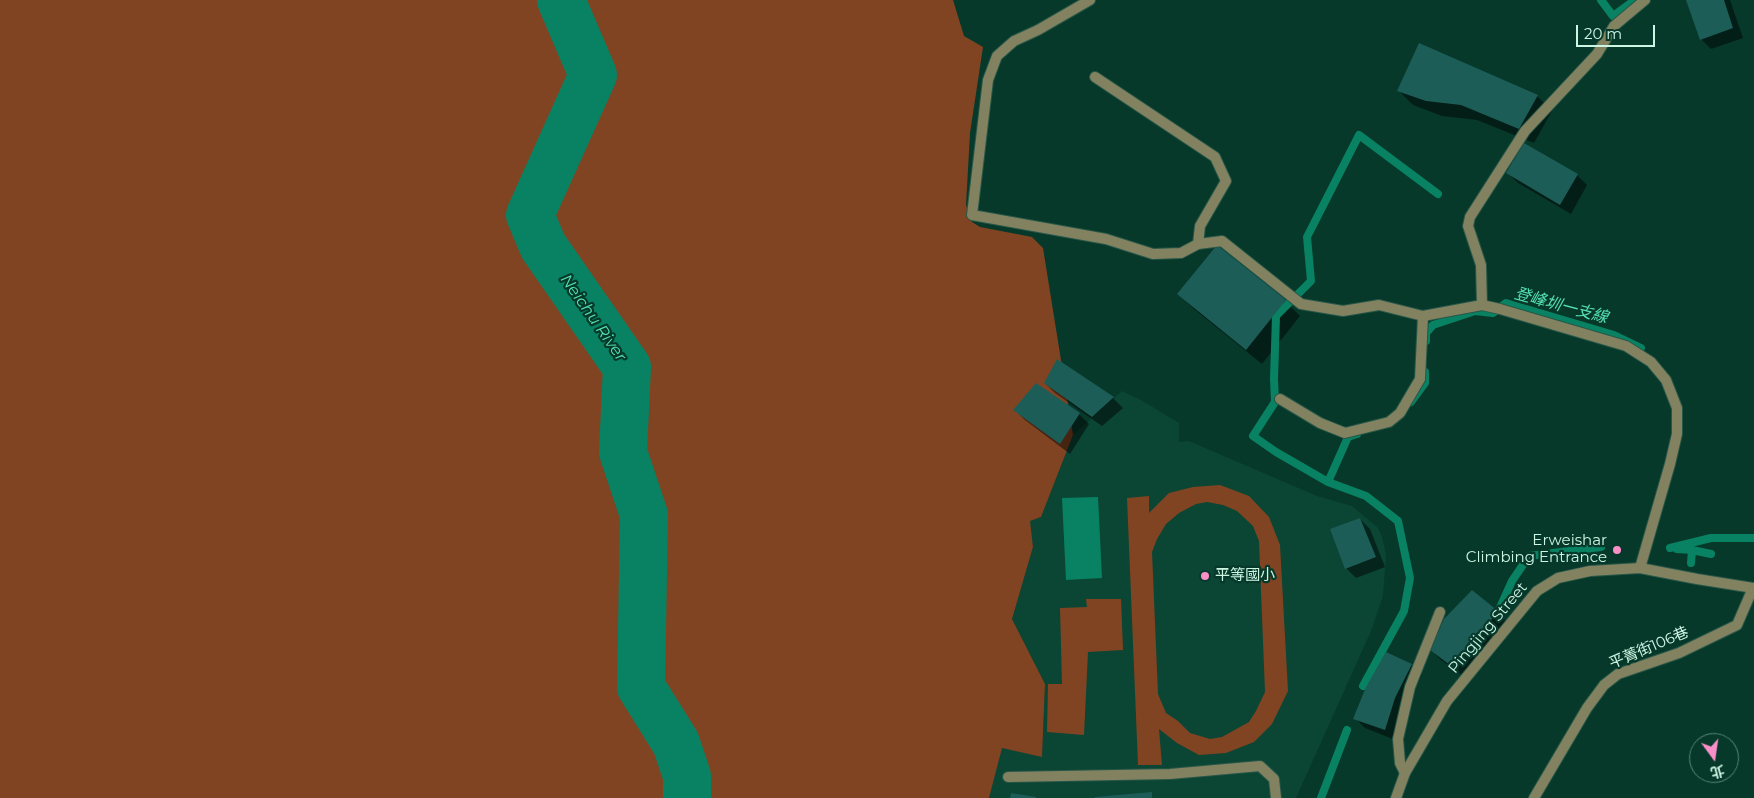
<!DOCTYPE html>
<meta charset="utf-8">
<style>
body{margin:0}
#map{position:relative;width:1754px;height:798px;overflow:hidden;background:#07392a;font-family:Montserrat,"Noto Sans TC",sans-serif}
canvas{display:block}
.north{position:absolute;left:1689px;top:733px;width:50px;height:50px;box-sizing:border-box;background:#07392a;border:1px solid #568474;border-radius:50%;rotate:166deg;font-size:14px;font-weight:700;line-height:20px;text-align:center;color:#cdf5e4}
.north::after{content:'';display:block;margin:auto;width:18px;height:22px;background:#fa8fc8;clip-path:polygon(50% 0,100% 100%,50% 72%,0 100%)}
.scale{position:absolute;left:1576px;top:25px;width:79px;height:22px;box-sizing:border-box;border:2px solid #cdf5e4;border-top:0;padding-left:6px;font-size:15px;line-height:18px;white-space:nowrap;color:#cdf5e4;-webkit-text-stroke:4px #07392a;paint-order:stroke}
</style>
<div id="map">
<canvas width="1754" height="798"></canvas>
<div class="north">北</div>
<div class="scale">20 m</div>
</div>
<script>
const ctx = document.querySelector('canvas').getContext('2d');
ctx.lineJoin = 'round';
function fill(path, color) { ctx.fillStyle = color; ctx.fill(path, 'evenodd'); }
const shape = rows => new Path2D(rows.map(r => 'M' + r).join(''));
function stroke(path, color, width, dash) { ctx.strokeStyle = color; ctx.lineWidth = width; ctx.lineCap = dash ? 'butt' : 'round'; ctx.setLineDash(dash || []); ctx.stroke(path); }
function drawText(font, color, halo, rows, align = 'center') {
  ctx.font = font + ' Montserrat,"Noto Sans TC",sans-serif'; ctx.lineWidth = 4.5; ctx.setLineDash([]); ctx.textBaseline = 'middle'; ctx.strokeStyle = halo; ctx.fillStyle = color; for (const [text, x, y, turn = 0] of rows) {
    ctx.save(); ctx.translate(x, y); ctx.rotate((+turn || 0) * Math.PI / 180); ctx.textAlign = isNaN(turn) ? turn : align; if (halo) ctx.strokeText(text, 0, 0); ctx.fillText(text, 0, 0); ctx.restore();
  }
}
fill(shape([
 [1122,391,1141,400,1179,423,1179,442,1189,441,1317,496,1352,506,1378,528,1382,537,1386,555,1383,596,1371,631,1296,798,989,798,1001,748,1042,756,1045,684,1012,619,1033,547,1029,521,1041,517,1073,435]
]), '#0b4534');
fill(shape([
 [0,0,953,0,964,36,983,47,970,133,966,205,972,222,980,227,1032,237,1043,248,1073,435,1041,517,1030,521,1033,547,1012,619,1045,684,1042,757,1002,748,989,798,0,798],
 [1220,485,1249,496,1269,517,1280,545,1288,691,1272,724,1254,742,1226,753,1199,755,1177,743,1159,729,1162,765,1138,765,1127,498,1149,496,1149,513,1169,493,1193,487],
 [1207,502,1223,505,1237,511,1253,526,1259,541,1265,692,1256,711,1249,722,1222,737,1210,739,1190,733,1178,721,1166,713,1158,694,1152,552,1157,539,1166,524,1179,513,1196,504],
 [1086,599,1121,599,1123,650,1088,652,1084,735,1047,732,1048,684,1062,684,1060,608,1087,607]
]), '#814422');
fill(shape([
 [1098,497,1102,578,1066,580,1062,498]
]), '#088262');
fill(shape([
 [1687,0,1730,0,1743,38,1711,49,1701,39],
 [1398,90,1537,96,1552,111,1534,143,1477,120,1442,116,1413,105],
 [1508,173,1577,175,1587,185,1571,214,1518,183],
 [1217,247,1285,301,1300,316,1262,364,1194,309,1179,294],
 [1045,383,1113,398,1123,408,1102,426,1055,393],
 [1015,410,1079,414,1089,424,1070,454,1025,420],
 [1360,519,1370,529,1385,567,1356,578,1346,568],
 [1472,592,1507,622,1465,677,1441,660,1431,650],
 [1386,653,1412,665,1422,675,1405,708,1395,740,1365,728,1355,718]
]), '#0007');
stroke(shape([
 [1601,0,1613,16,1635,0],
 [1426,341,1426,333,1433,325,1475,311,1493,313,1506,303,1614,335,1641,348],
 [1411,402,1425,383,1425,372],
 [1357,434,1348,437,1328,482,1366,496,1398,521,1410,578,1404,611,1363,686],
 [1328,482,1276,452,1253,436,1275,402,1274,379,1276,316,1311,281,1307,237,1359,135,1438,194],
 [1670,548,1711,538,1754,538],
 [1677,549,1692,550,1711,554],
 [1691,563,1692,550],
 [1499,610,1512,581,1529,556,1601,547],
 [1321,798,1347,730]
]), '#088262', 8);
stroke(shape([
 [561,0,593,75,530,215,543,246,627,367,623,452,644,515,641,687,676,743,687,776,687,798]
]), '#088262', 48);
fill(shape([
 [1686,0,1724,0,1733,28,1700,40],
 [1419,43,1538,95,1519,129,1461,105,1426,101,1397,91],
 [1524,143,1578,174,1560,205,1506,173],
 [1217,245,1286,300,1246,350,1177,294],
 [1057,359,1114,397,1092,417,1044,383],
 [1036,383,1080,413,1060,444,1013,410],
 [1360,518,1376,557,1345,569,1330,529],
 [1472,590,1498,611,1454,668,1430,650,1444,619],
 [1386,652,1412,664,1395,698,1385,730,1353,719,1366,687],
 [1152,792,1152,798,1095,798,1095,797],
 [1011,793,1036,797,1036,798,1010,798]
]), '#1c5d58');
const service = shape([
 [1095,77,1215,157,1226,181,1200,226,1198,244],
 [1482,305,1481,265,1468,226,1470,217,1525,131,1597,54,1614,26,1645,0],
 [1280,399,1320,423,1345,433,1389,422,1400,413,1420,379,1423,316],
 [1405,773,1400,763,1398,739,1410,687,1440,612],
 [1008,777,1170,774,1260,766,1274,779,1276,798]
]);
const minor = shape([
 [1090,0,1038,30,1014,41,997,56,988,80,972,215,1106,239,1153,254,1181,253,1198,244,1222,241,1301,304,1343,311,1379,305,1423,316,1482,305,1500,309,1626,346,1651,362,1666,380,1677,408,1677,434,1670,464,1640,568],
 [1534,798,1587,708,1604,685,1618,674,1679,653,1737,625,1753,588]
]);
const tertiary = shape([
 [1396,798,1405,773,1447,701,1537,591,1558,578,1590,571,1640,568,1697,579,1754,588]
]);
stroke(service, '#275748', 12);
stroke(minor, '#275748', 12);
stroke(tertiary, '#275748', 12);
stroke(service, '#828260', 10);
stroke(minor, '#828260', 10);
stroke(tertiary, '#828260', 10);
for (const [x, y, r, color] of [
 [1617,550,5,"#fa8fc8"],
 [1205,576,5,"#fa8fc8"]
]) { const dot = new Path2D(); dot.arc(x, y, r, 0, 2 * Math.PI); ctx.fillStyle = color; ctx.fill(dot); stroke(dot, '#07392a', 2); }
drawText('15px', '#cdf5e4', '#07392a', [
 ["Erweishar",1607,541],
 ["Climbing Entrance",1607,558],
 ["平等國小",1215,576,"left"]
], 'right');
drawText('15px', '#cdf5e4', '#07392a', [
 ["Pingjing Street",1488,628,-50],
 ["平菁街106巷",1649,648,-23]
]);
drawText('italic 16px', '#55e1b3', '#07392a', [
 ["登峰圳一支線",1561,306,15],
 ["Neichu River",593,318,55]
]);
</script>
